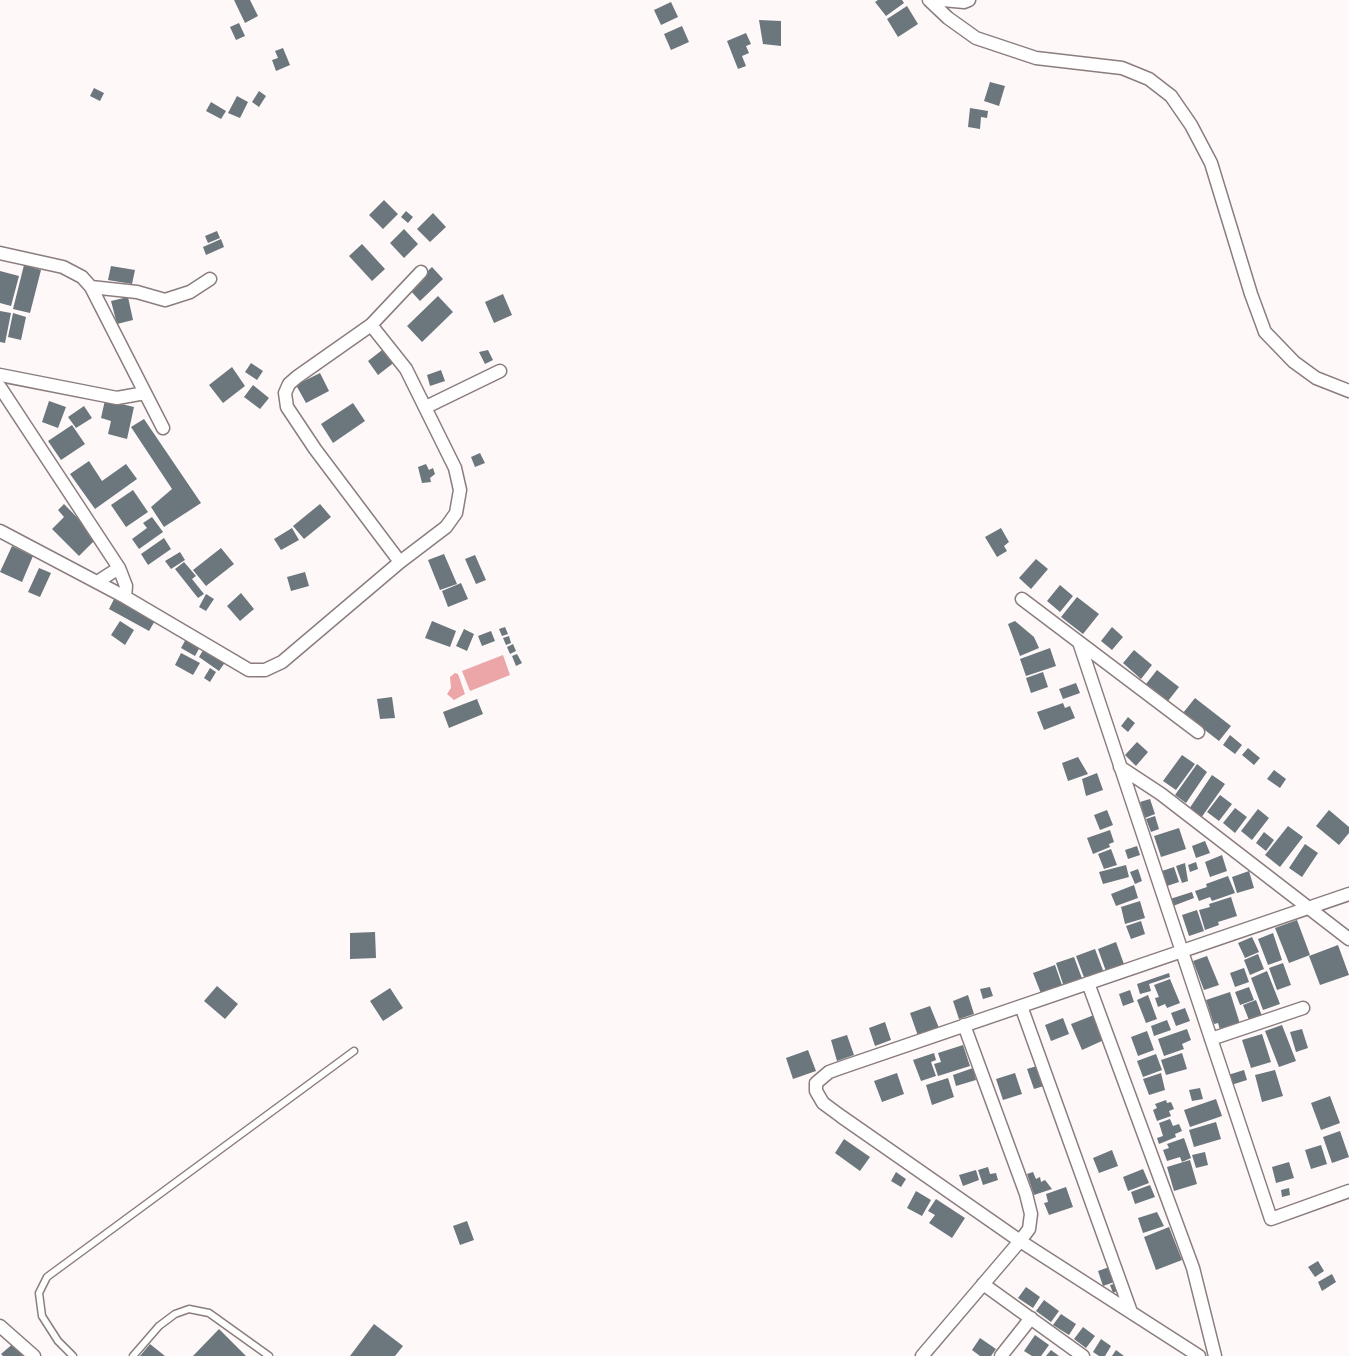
<!DOCTYPE html>
<style>
body{margin:0}
canvas{display:block;background:#fef8f8}
</style>
<canvas width="1349" height="1356"></canvas>
<script>
const ctx = document.querySelector('canvas').getContext('2d');
ctx.lineJoin = 'round';
function fill(path, color) { ctx.fillStyle = color; ctx.fill(path, 'evenodd'); }
const shape = rows => new Path2D(rows.map(r => 'M' + r).join(''));
function stroke(path, color, width, dash) { ctx.strokeStyle = color; ctx.lineWidth = width; ctx.lineCap = dash ? 'butt' : 'round'; ctx.setLineDash(dash || []); ctx.stroke(path); }
fill(shape([
 [503,655,510,675,470,691,462,671],
 [455,673,458,674,465,694,454,700,447,694,451,688,450,677]
]), '#eca6a8');
fill(shape([
 [234,0,250,0,258,16,245,23],
 [878,0,902,0,904,3,886,16,875,2],
 [671,2,678,17,661,25,654,10],
 [907,6,918,24,898,37,887,19],
 [759,20,781,21,781,46,763,44],
 [239,23,245,36,236,40,230,27],
 [682,26,689,42,671,50,664,34],
 [746,33,751,44,746,46,749,53,742,56,746,66,738,69,727,41],
 [283,48,290,65,276,71,272,60,278,58,275,51],
 [990,82,1005,86,999,106,984,101],
 [94,88,104,93,100,101,90,96],
 [259,91,266,96,259,107,252,102],
 [237,96,248,102,240,118,228,113],
 [211,102,226,111,221,119,206,111],
 [970,108,988,111,987,118,981,117,980,129,968,127],
 [384,200,398,214,383,229,369,215],
 [406,211,413,217,408,223,401,217],
 [433,213,446,227,430,242,417,229],
 [404,229,418,244,404,258,390,243],
 [217,231,220,238,208,243,205,236],
 [221,239,224,247,206,255,203,247],
 [362,244,385,269,372,281,349,256],
 [24,265,41,270,30,313,13,309],
 [111,266,135,270,132,284,108,280],
 [432,267,443,279,420,301,409,289],
 [0,271,19,276,11,306,0,303],
 [503,294,512,315,494,323,485,302],
 [438,296,453,312,422,342,407,326],
 [128,297,133,320,117,324,111,301],
 [0,311,11,313,5,343,0,342],
 [13,313,26,317,21,340,8,337],
 [386,347,396,361,378,375,368,361],
 [488,350,493,360,485,364,479,352],
 [251,363,263,371,257,380,245,372],
 [232,367,245,386,223,403,209,385],
 [441,370,445,381,430,386,427,375],
 [320,373,329,391,306,403,296,385],
 [253,385,269,398,260,409,244,397],
 [105,400,134,407,127,439,108,434,111,421,101,418],
 [49,401,66,407,58,428,42,422],
 [353,403,365,421,333,443,321,424],
 [84,406,92,418,76,428,68,417],
 [144,419,201,503,164,527,151,507,172,489,131,427],
 [72,425,85,444,61,460,48,441],
 [480,453,485,463,475,467,471,457],
 [89,461,102,481,126,464,137,479,95,509,70,474],
 [426,464,429,470,433,468,435,474,430,478,431,482,422,483,418,467],
 [133,490,148,512,126,527,111,505],
 [64,504,97,538,79,556,52,529,64,517,58,510],
 [320,504,331,517,304,539,293,526],
 [152,517,163,532,139,549,132,539,147,528,143,523],
 [292,528,299,540,281,550,274,539],
 [1001,528,1009,542,1004,546,1007,551,997,557,985,537],
 [164,538,171,549,148,565,141,554],
 [12,546,33,556,22,582,0,572],
 [221,548,234,564,206,586,193,570],
 [180,552,185,560,171,569,165,561],
 [444,554,457,584,440,590,428,560],
 [475,555,486,580,476,584,465,559],
 [1036,559,1048,569,1031,589,1019,578],
 [184,562,196,576,192,579,204,594,198,598,175,569],
 [39,568,51,573,40,597,28,592],
 [305,572,309,586,291,591,287,577],
 [461,583,468,599,448,607,442,591],
 [1060,585,1073,596,1060,612,1047,601],
 [241,593,254,609,240,621,227,606],
 [206,594,214,599,206,611,199,607],
 [115,597,156,619,149,631,109,609],
 [1077,597,1099,614,1083,634,1061,617],
 [120,621,134,630,125,645,111,635],
 [432,621,456,631,450,647,425,638],
 [1015,621,1034,637,1039,648,1020,656,1008,624],
 [505,627,508,634,502,636,499,629],
 [1112,627,1123,637,1112,650,1101,641],
 [464,629,474,634,467,651,456,646],
 [491,631,495,641,482,646,478,636],
 [509,636,511,643,506,645,503,638],
 [187,637,201,645,195,656,181,648],
 [513,644,516,651,510,654,507,647],
 [205,647,226,661,219,671,199,657],
 [1050,648,1056,666,1026,676,1020,659],
 [1134,650,1152,665,1141,679,1123,663],
 [181,653,200,663,193,675,175,665],
 [517,654,522,663,516,666,512,656],
 [210,668,216,672,210,682,204,678],
 [1157,670,1179,687,1168,701,1146,684],
 [1043,672,1048,687,1031,693,1026,678],
 [1076,683,1080,693,1063,699,1059,689],
 [392,697,395,718,380,719,377,699],
 [1195,698,1231,726,1219,741,1183,713],
 [477,699,483,714,449,728,443,712],
 [1063,703,1065,708,1070,706,1075,718,1044,730,1037,712],
 [1128,717,1135,723,1128,732,1121,726],
 [1230,735,1242,745,1235,754,1223,745],
 [1137,742,1148,752,1136,766,1125,755],
 [1248,748,1260,758,1254,765,1242,755],
 [1182,755,1195,764,1176,790,1163,781],
 [1078,757,1088,774,1068,781,1062,763],
 [1197,764,1207,772,1186,803,1175,795],
 [1274,770,1286,779,1280,788,1267,779],
 [1097,773,1103,790,1086,796,1082,779],
 [1212,775,1225,784,1201,818,1189,809],
 [1220,795,1232,804,1219,821,1207,812],
 [1150,799,1155,814,1145,818,1140,802],
 [1235,808,1247,817,1235,833,1223,823],
 [1258,809,1269,818,1252,840,1241,831],
 [1107,810,1113,825,1100,830,1094,815],
 [1329,810,1349,827,1349,833,1339,845,1316,826],
 [1155,816,1159,829,1151,832,1146,819],
 [1288,826,1303,837,1280,867,1265,855],
 [1179,828,1186,849,1161,857,1154,836],
 [1110,830,1114,842,1109,844,1110,847,1093,854,1087,838],
 [1264,832,1274,840,1266,851,1256,843],
 [1205,841,1210,853,1196,858,1192,846],
 [1305,844,1318,853,1302,877,1289,868],
 [1137,846,1140,855,1128,859,1125,850],
 [1111,849,1117,865,1104,869,1098,854],
 [1222,855,1227,871,1210,877,1205,862],
 [1196,862,1198,869,1190,872,1188,865],
 [1185,863,1188,881,1182,883,1176,866],
 [1126,865,1129,877,1103,884,1099,872],
 [1174,867,1179,882,1167,886,1162,871],
 [1138,869,1142,881,1135,884,1130,872],
 [1249,871,1254,888,1237,893,1232,877],
 [1228,876,1235,893,1212,901,1210,897,1199,901,1195,891,1207,887,1206,884],
 [1134,885,1138,898,1116,906,1111,894],
 [1192,892,1194,898,1173,906,1170,899],
 [1231,897,1237,916,1218,922,1219,925,1205,930,1199,910,1210,907,1209,904],
 [1140,901,1145,918,1125,924,1121,907],
 [1197,910,1204,931,1189,936,1182,915],
 [1297,920,1310,955,1289,963,1275,928],
 [1141,921,1145,934,1131,939,1126,926],
 [375,932,376,958,350,959,350,933],
 [1273,933,1282,960,1268,965,1258,939],
 [1252,937,1259,952,1245,958,1238,943],
 [1116,942,1125,967,1107,974,1098,949],
 [1338,945,1349,975,1320,985,1309,956],
 [1095,949,1104,973,1085,980,1076,956],
 [1258,954,1264,969,1250,975,1244,960],
 [1207,956,1219,985,1204,990,1193,961],
 [1074,957,1083,981,1064,987,1056,963],
 [1283,963,1291,985,1277,990,1269,968],
 [1055,965,1063,988,1042,996,1033,973],
 [1244,968,1249,982,1235,987,1230,973],
 [1267,971,1280,1004,1263,1010,1251,978],
 [1169,973,1170,977,1149,984,1151,991,1140,994,1137,984],
 [1170,979,1180,1003,1167,1008,1165,1004,1158,1007,1155,998,1159,997,1154,985],
 [217,986,238,1004,225,1019,204,1001],
 [990,987,993,996,983,999,980,989],
 [1249,987,1254,1000,1240,1005,1235,992],
 [390,988,403,1008,383,1021,370,1001],
 [1130,990,1134,1002,1123,1006,1119,994],
 [1230,992,1240,1024,1220,1030,1218,1023,1214,1024,1206,1000],
 [968,995,974,1014,959,1019,953,1001],
 [1148,995,1157,1019,1146,1023,1137,1000],
 [1256,1000,1262,1016,1249,1020,1243,1005],
 [930,1006,939,1028,918,1036,910,1013],
 [1185,1008,1190,1021,1176,1026,1171,1013],
 [1094,1015,1104,1040,1082,1050,1071,1024],
 [1063,1018,1069,1034,1051,1041,1045,1025],
 [1167,1020,1171,1030,1154,1036,1151,1026],
 [885,1022,891,1040,875,1046,869,1028],
 [1282,1025,1296,1061,1279,1067,1265,1031],
 [1187,1029,1191,1040,1182,1044,1184,1049,1164,1056,1158,1039],
 [1302,1029,1308,1048,1296,1052,1290,1032],
 [1147,1031,1154,1050,1138,1056,1131,1037],
 [1262,1034,1271,1062,1251,1068,1242,1040],
 [847,1035,854,1055,837,1061,831,1040],
 [963,1045,970,1066,938,1076,934,1064,941,1062,938,1053],
 [808,1050,816,1071,793,1079,786,1058],
 [934,1053,936,1060,931,1062,936,1076,921,1081,913,1060],
 [1182,1053,1187,1069,1166,1075,1161,1060],
 [1156,1054,1162,1070,1143,1077,1137,1061],
 [1040,1065,1047,1085,1034,1089,1027,1069],
 [973,1068,976,1080,956,1086,953,1075],
 [1244,1070,1247,1080,1231,1085,1228,1075],
 [1275,1070,1283,1096,1262,1102,1255,1075],
 [897,1073,904,1094,882,1102,874,1081],
 [1015,1073,1022,1094,1003,1100,996,1079],
 [1161,1073,1165,1090,1149,1095,1143,1079],
 [948,1078,954,1097,932,1105,926,1085],
 [1200,1088,1203,1099,1192,1101,1189,1090],
 [1330,1096,1340,1123,1321,1130,1311,1103],
 [1216,1099,1222,1116,1190,1127,1184,1110],
 [1166,1100,1167,1103,1171,1102,1174,1109,1169,1111,1171,1116,1157,1121,1153,1110,1157,1108,1155,1104],
 [1170,1119,1173,1126,1179,1124,1182,1131,1175,1134,1176,1137,1159,1144,1157,1138,1163,1136,1159,1123],
 [1216,1122,1221,1139,1194,1147,1189,1130],
 [1340,1131,1349,1157,1332,1163,1323,1137],
 [1184,1138,1191,1158,1182,1162,1180,1157,1167,1161,1163,1150,1169,1148,1167,1144],
 [844,1139,870,1157,860,1171,835,1153],
 [1321,1145,1327,1164,1311,1169,1305,1150],
 [1112,1150,1118,1166,1099,1173,1093,1158],
 [1205,1152,1208,1165,1196,1168,1192,1155],
 [1190,1160,1197,1184,1174,1191,1167,1167],
 [1289,1162,1294,1178,1276,1183,1272,1167],
 [988,1167,990,1174,996,1173,998,1180,983,1185,978,1170],
 [1143,1169,1149,1183,1128,1191,1123,1177],
 [976,1170,979,1180,963,1186,959,1175],
 [896,1172,906,1179,901,1187,891,1181],
 [1033,1172,1036,1179,1040,1177,1041,1182,1045,1180,1052,1189,1034,1195,1027,1174],
 [1150,1185,1155,1197,1135,1204,1131,1192],
 [1066,1187,1073,1207,1049,1215,1044,1203,1048,1202,1046,1194],
 [1289,1188,1290,1195,1282,1197,1281,1190],
 [916,1191,931,1200,922,1216,907,1208],
 [936,1199,965,1218,952,1238,929,1223,935,1215,928,1211],
 [1157,1212,1164,1226,1143,1233,1138,1218],
 [467,1221,474,1240,460,1245,453,1226],
 [1169,1227,1182,1260,1156,1270,1144,1237],
 [1318,1261,1324,1271,1315,1277,1308,1267],
 [1112,1266,1117,1281,1103,1286,1098,1271],
 [1332,1274,1336,1282,1322,1291,1318,1282],
 [1118,1283,1121,1289,1113,1293,1110,1285],
 [1026,1287,1040,1297,1033,1308,1018,1298],
 [1044,1300,1059,1311,1051,1322,1036,1311],
 [1061,1314,1076,1324,1069,1335,1053,1325],
 [374,1324,403,1346,395,1356,350,1356],
 [1083,1327,1095,1336,1086,1348,1074,1339],
 [219,1329,246,1356,193,1356],
 [1035,1335,1049,1345,1041,1356,1032,1356,1024,1351],
 [980,1338,996,1349,991,1356,980,1356,972,1350],
 [1101,1339,1111,1346,1105,1356,1099,1356,1093,1352],
 [15,1342,25,1353,22,1356,3,1356,1,1354],
 [150,1344,165,1356,140,1356],
 [1051,1350,1059,1356,1046,1356],
 [1116,1350,1124,1356,1112,1356]
]), '#6b767d');
const service = shape([
 [73,1356,58,1341,42,1316,39,1293,47,1277,354,1051],
 [133,1356,159,1326,175,1314,189,1309,209,1313,269,1356]
]);
const minor = shape([
 [929,0,948,18,976,38,1036,58,1122,68,1149,79,1171,96,1191,125,1211,163,1251,294,1265,332,1294,362,1316,378,1349,391],
 [943,0,964,2,969,0],
 [0,253,63,267,82,277,91,287,163,428],
 [91,287,137,292,165,300,190,292,210,279],
 [0,375,117,398,145,393],
 [0,387,119,568,126,586,125,597],
 [426,407,500,371],
 [0,531,125,597,249,670,265,670,282,662,400,562,446,527,456,513,460,490,455,468,406,369,371,325],
 [400,562,315,449,287,407,285,393,289,384,297,377,371,325,421,272],
 [97,582,119,568],
 [1022,599,1198,732],
 [1079,642,1271,1219,1349,1191],
 [1120,767,1161,794,1349,939],
 [1088,983,1193,1268,1215,1356],
 [1021,1006,1131,1312],
 [1211,1039,1303,1008],
 [983,1284,1083,1356],
 [0,1326,34,1356],
 [922,1356,1020,1241,1029,1229,1031,1214,1026,1194,964,1025],
 [1001,1356,1031,1318],
 [1199,1356,1020,1241,842,1117,823,1103,816,1091,816,1083,829,1072,843,1067,1349,894]
]);
stroke(service, '#8b7d7d', 9);
stroke(minor, '#8b7d7d', 15);
stroke(service, '#fff', 6);
stroke(minor, '#fff', 12);
</script>
